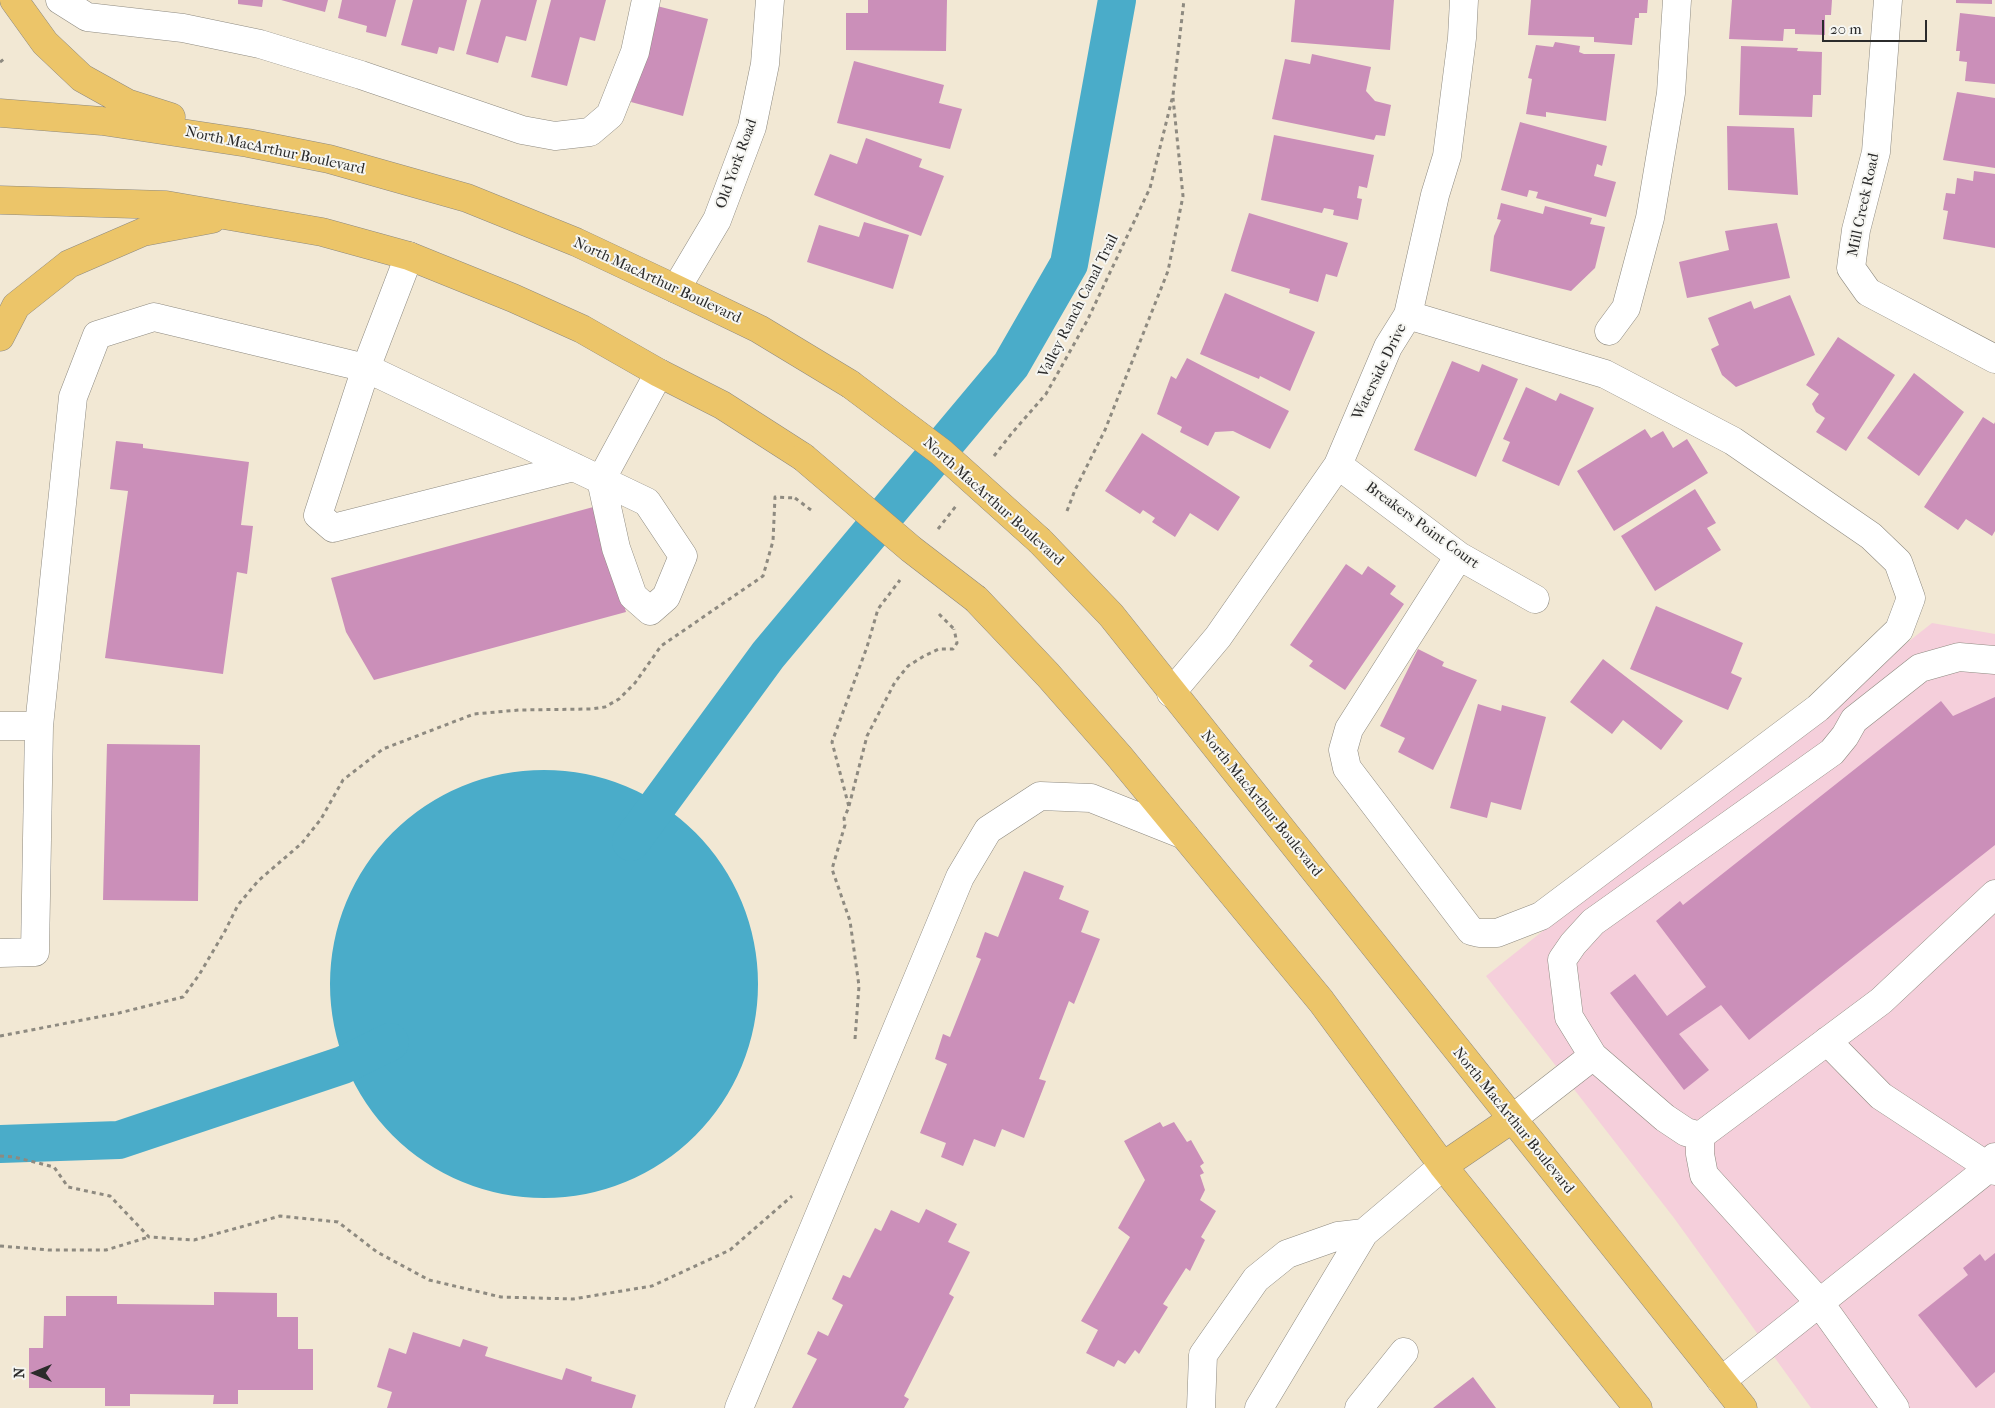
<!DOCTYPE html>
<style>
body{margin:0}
#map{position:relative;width:1995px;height:1408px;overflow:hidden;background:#f2e8d4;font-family:"IM FELL French Canon",serif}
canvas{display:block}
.north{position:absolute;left:10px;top:1348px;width:50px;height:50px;-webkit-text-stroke:4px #f6f6f2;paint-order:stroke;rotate:270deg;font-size:14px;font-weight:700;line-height:20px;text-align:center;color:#2b2b2b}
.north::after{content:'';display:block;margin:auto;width:18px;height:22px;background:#2b2b2b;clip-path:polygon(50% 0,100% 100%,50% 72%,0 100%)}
.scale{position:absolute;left:1822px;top:20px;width:105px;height:22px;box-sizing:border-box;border:2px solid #2b2b2b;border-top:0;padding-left:6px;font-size:15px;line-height:18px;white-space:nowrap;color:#2b2b2b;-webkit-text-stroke:4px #f6f6f2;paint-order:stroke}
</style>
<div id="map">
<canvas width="1995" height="1408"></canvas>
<div class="north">N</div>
<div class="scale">20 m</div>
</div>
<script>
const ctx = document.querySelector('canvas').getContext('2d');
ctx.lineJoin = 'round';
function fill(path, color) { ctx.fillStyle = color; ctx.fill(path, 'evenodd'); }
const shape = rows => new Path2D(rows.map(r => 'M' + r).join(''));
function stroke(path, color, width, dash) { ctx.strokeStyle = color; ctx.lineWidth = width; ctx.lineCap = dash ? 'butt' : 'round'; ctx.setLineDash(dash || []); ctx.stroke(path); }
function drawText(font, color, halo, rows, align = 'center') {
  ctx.font = font + ' "IM FELL French Canon",serif'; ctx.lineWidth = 4; ctx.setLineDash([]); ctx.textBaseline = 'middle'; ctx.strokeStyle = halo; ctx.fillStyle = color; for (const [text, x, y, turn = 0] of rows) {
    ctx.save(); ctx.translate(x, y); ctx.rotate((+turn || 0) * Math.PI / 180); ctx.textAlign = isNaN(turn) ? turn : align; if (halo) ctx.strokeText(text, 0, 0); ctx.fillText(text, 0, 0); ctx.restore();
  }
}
fill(shape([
 [1932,623,1995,634,1995,1408,1811,1408,1674,1218,1486,976]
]), '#f5cfdb');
fill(shape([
 '330 984a214 214 0 1 1 428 0a214 214 0 1 1-428 0Z'
]), '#4aacc9');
stroke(shape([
 [631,842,768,655,1011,365,1069,264,1117,0],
 [0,1144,119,1140,343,1065,390,1042]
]), '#4aacc9', 38);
fill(shape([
 [238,0,263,0,262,7,238,4],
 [281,0,328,0,325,12],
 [342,0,396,0,386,37,366,32,367,26,338,18],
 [413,0,467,0,454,51,439,47,437,54,401,45],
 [481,0,537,0,526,41,506,36,498,63,466,54],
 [551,0,606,0,595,41,580,37,567,86,531,77],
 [868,0,947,0,946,51,846,50,846,13,868,13],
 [1295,0,1394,0,1390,50,1291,42],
 [1531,0,1648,0,1647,13,1639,13,1639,18,1635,18,1632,45,1594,42,1594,37,1528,35],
 [1732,0,1832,0,1831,15,1825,15,1825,35,1795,34,1795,29,1784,29,1783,41,1729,39],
 [1956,0,1992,0,1992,4,1956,3],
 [657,6,708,19,683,116,631,102],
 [1960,13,1995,17,1995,84,1965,81,1967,62,1959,61,1960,51,1956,51],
 [1555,42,1580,46,1579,52,1584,54,1615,54,1606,121,1546,112,1546,117,1526,114,1532,79,1528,78,1536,45,1553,47],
 [1741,46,1798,48,1797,51,1822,52,1821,95,1813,95,1812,117,1739,115],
 [1312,54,1371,67,1366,91,1375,101,1391,105,1385,136,1376,135,1374,140,1272,119,1285,59,1310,64],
 [854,61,944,85,939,103,962,109,950,149,837,123],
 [1957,92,1995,98,1995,168,1943,160],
 [1520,122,1607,146,1602,166,1597,164,1594,176,1616,182,1606,217,1536,198,1538,192,1529,190,1527,197,1501,190],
 [1727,126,1794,128,1798,195,1728,190],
 [1274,135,1374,155,1367,188,1359,186,1357,198,1362,199,1358,220,1333,215,1334,210,1324,208,1322,213,1261,200],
 [866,138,922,159,919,167,944,176,921,236,814,195,830,154,857,164],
 [1974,171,1995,174,1995,248,1943,239,1948,211,1943,210,1946,193,1955,194,1957,178,1973,181],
 [1501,203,1543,214,1545,206,1592,218,1590,224,1605,227,1595,268,1571,291,1490,271,1494,236,1501,220,1497,219],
 [1249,213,1348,243,1337,277,1326,274,1318,302,1289,293,1290,289,1231,271],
 [864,222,909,235,893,289,807,262,819,225,859,237],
 [1777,223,1790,278,1687,298,1679,262,1729,250,1725,231],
 [1225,293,1315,332,1290,391,1260,376,1259,379,1200,354],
 [1790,295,1815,355,1736,387,1722,375,1711,349,1719,345,1708,318,1751,301,1754,309],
 [1838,337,1895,375,1846,451,1816,432,1825,418,1816,412,1812,404,1819,394,1806,385],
 [1187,358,1289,411,1270,449,1233,431,1215,432,1208,446,1180,432,1182,427,1157,414,1171,376,1176,379],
 [1452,361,1479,372,1482,364,1518,379,1476,477,1414,450],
 [1914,373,1964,412,1919,476,1867,438],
 [1526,387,1556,401,1560,393,1594,408,1559,486,1502,461,1510,442,1503,439],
 [1983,417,1994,424,1995,422,1995,531,1992,536,1966,519,1958,530,1924,507],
 [1645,429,1651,438,1663,431,1673,448,1687,439,1708,473,1614,531,1577,471],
 [1142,433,1240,497,1218,531,1190,513,1175,537,1152,522,1155,518,1143,510,1140,514,1105,491],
 [116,441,143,444,143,448,249,462,241,525,253,526,247,574,237,572,223,674,105,658,128,491,110,489],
 [1695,489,1716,523,1707,528,1721,550,1655,591,1621,536],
 [597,506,626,612,374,680,346,632,331,578],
 [1346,564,1362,575,1368,566,1396,586,1390,594,1404,604,1345,690,1309,666,1313,661,1290,645],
 [1656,606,1743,643,1731,673,1742,678,1728,710,1630,669],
 [1418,649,1444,662,1442,666,1477,680,1433,770,1398,752,1405,738,1380,726],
 [1603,659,1683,721,1661,750,1623,720,1612,734,1570,702],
 [1995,697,1995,845,1749,1040,1721,1005,1679,1034,1709,1070,1684,1090,1610,993,1635,974,1667,1016,1706,987,1656,921,1680,901,1683,905,1941,701,1953,716],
 [1478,704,1501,711,1502,705,1546,717,1521,810,1491,802,1487,818,1450,808],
 [107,744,200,745,198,901,103,900],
 [1024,871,1064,886,1059,899,1089,911,1081,932,1100,939,1074,1004,1069,1001,1039,1079,1046,1081,1024,1138,1002,1129,995,1147,974,1139,963,1166,941,1157,946,1143,920,1133,947,1064,935,1059,943,1034,950,1037,981,959,976,957,985,932,998,937],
 [1160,1122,1163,1127,1174,1122,1187,1142,1191,1140,1204,1163,1200,1166,1204,1173,1200,1175,1205,1190,1200,1200,1216,1211,1201,1237,1205,1240,1190,1271,1186,1268,1163,1304,1168,1307,1139,1354,1135,1350,1125,1364,1118,1360,1114,1367,1086,1353,1098,1330,1081,1321,1130,1237,1118,1228,1145,1180,1124,1141],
 [926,1209,957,1224,948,1242,970,1252,949,1294,954,1297,904,1396,909,1399,904,1408,792,1408,817,1359,807,1354,818,1331,828,1336,843,1305,832,1299,843,1275,850,1278,875,1228,881,1231,891,1210,919,1223],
 [1995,1253,1995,1372,1976,1388,1918,1315,1968,1275,1963,1268,1980,1254,1985,1261],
 [214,1292,277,1293,277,1317,298,1317,298,1349,313,1349,313,1390,238,1390,238,1404,213,1404,214,1395,130,1394,130,1406,105,1406,105,1388,29,1388,29,1348,43,1348,44,1316,66,1316,66,1296,117,1296,117,1304,214,1305],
 [413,1332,460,1347,463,1339,488,1347,485,1356,562,1380,566,1368,592,1377,591,1381,636,1395,632,1408,387,1408,392,1392,377,1387,389,1348,406,1354],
 [1473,1377,1496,1408,1433,1408]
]), '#cb8fb9');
const minor = shape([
 [60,0,87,17,183,28,260,44,361,75,522,130,555,136,590,132,610,115,635,52,646,0],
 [1888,0,1876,152,1856,230,1851,268,1868,292,1995,359],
 [409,256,366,368,318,515,333,528,574,467],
 [676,289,717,220,752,127,765,64,770,0],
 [1408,315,1605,374,1733,441,1871,536,1898,562,1911,598,1899,630,1818,708,1541,916,1497,933,1479,933,1471,931,1347,768,1343,750,1349,729,1459,556],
 [1609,331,1626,308,1650,218,1671,93,1677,0],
 [1338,465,1459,556,1535,599],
 [601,480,647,502,683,556,666,597,650,611,633,596,616,548,601,480],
 [1171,693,1218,637,1338,465,1388,347,1408,315,1435,195,1447,156,1462,38,1464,0],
 [0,726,39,726],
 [0,953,35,952,39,726,73,397,97,335,154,317,366,368,601,480,659,373],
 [1827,1041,1881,1096,1995,1171],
 [1512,1119,1593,1056],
 [1700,1136,1686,1132,1665,1118,1593,1056,1569,1017,1562,960,1573,944,1593,922,1832,752,1845,736,1854,720,1920,668,1959,657,1995,660],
 [1700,1136,1881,1001,1995,894],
 [1700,1136,1700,1154,1704,1175,1819,1302,1895,1408],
 [1721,1381,1989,1168,1995,1157],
 [739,1408,960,877,988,830,1040,796,1091,798,1184,835],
 [1201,1408,1203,1355,1256,1279,1287,1254,1338,1236,1364,1233],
 [1259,1408,1364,1233,1443,1166],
 [1359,1408,1404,1352]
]);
const major = shape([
 [14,0,45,43,82,78,127,103,171,117],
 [0,113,102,121,248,143,329,159,467,198,576,242,676,289,759,329,850,384],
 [0,200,166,205,322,232,409,256,513,298,582,329,659,373,722,405,803,457],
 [0,337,16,306,69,264,143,232,212,219],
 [1040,541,1111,615,1743,1408],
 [976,599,1048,675,1119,756,1321,1001,1443,1166,1638,1408],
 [1443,1166,1512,1119]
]);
stroke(minor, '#8e8a80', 29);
stroke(major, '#8e8a80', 29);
stroke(shape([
 [0,62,4,59],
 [994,456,1012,433,1046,394,1087,321,1150,188,1173,95,1184,0],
 [1067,511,1075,490,1105,430,1168,271,1183,196,1173,98],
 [938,529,956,506],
 [849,806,867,736,895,682,908,666,924,656,939,649,953,649,957,643,954,629],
 [0,1036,119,1013,183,997,199,975,225,931,238,905,258,881,302,843,321,819,343,780,383,749,474,714,519,710,591,709,605,707,619,699,635,683,661,646,763,576,773,541,775,497,795,498],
 [855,1039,859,986,850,921,832,869,845,825,844,818,849,807,832,742,867,647,878,609,900,580],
 [0,1156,14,1157,54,1167,68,1187,110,1196,149,1237,194,1240,280,1216,338,1222,377,1252,429,1280,501,1297,573,1299,652,1286,730,1250,792,1196],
 [0,1246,49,1250,106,1250,149,1237]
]), '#8e8a80', 3, [4, 4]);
stroke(minor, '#fff', 28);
stroke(major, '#ecc569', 28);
const majorBridge = shape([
 [850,384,941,452,1040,541],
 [803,457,911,549,976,599]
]);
stroke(majorBridge, '#8e8a80', 29, []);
stroke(shape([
 [795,498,811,510],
 [939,614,954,629]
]), '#8e8a80', 3, [4, 4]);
stroke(majorBridge, '#ecc569', 28);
drawText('15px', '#2b2b2b', '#f6f6f2', [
 ["North MacArthur Boulevard",275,151,12],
 ["Old York Road",737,164,-70],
 ["Mill Creek Road",1864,205,-78],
 ["North MacArthur Boulevard",657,281,25],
 ["Valley Ranch Canal Trail",1079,306,-63],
 ["Waterside Drive",1380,372,-64],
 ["North MacArthur Boulevard",993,502,42],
 ["Breakers Point Court",1422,526,36],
 ["North MacArthur Boulevard",1261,804,51],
 ["North MacArthur Boulevard",1513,1121,51]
]);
</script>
